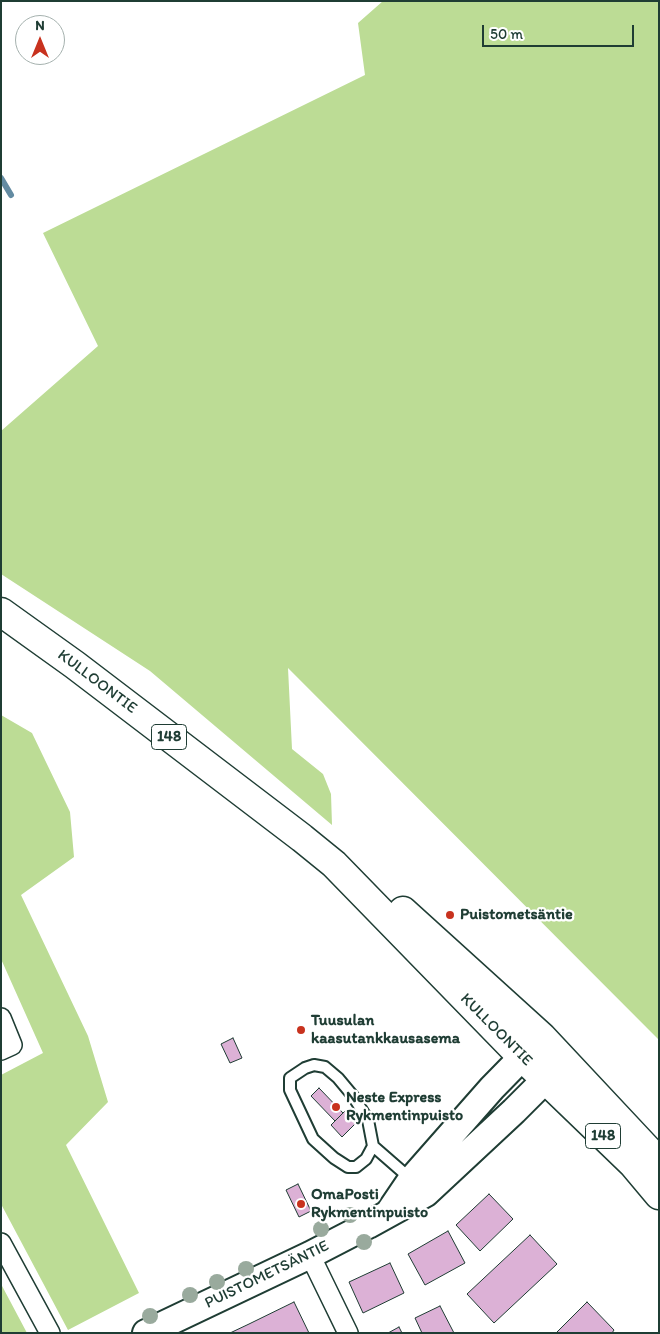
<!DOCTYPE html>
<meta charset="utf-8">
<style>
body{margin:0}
#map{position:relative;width:660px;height:1334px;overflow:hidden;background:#fff;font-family:Itim,sans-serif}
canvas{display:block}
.frame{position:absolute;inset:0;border:2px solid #1f3d34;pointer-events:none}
.north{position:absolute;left:15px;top:15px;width:50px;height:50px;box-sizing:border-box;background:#fff;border:1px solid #a5b1ae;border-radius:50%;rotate:0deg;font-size:14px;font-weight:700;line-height:20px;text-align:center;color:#1f3d34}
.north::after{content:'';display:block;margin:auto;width:18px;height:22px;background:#c8321e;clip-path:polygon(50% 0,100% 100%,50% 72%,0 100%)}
.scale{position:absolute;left:482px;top:25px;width:152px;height:22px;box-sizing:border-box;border:2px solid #1f3d34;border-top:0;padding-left:6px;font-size:15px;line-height:18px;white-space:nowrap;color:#1f3d34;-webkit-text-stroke:4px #fff;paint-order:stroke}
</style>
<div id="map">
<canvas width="660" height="1334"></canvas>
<div class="frame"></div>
<div class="north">N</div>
<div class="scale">50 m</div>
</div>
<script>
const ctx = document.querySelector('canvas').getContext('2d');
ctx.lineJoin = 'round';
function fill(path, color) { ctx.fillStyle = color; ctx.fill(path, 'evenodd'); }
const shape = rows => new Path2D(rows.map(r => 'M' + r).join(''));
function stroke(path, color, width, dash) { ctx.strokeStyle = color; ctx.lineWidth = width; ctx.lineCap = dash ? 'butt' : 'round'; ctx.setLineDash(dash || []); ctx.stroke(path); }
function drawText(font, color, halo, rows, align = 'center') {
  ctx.font = font + ' Itim,sans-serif'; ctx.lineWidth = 4.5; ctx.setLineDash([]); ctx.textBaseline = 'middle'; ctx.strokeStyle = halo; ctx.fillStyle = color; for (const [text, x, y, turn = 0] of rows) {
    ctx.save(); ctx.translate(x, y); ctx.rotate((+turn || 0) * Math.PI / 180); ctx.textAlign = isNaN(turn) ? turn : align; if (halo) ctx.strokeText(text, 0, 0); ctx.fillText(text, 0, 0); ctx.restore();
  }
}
fill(shape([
 [383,1,659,1,659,1040,288,668,292,749,323,774,331,794,332,825,150,671,1,574,1,431,98,346,43,233,365,75,358,23],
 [1,715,32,733,70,812,74,857,21,895,88,1036,108,1102,66,1145,139,1293,68,1330,1,1204,1,1075,43,1053,1,959],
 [1,1284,27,1333,1,1333]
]), '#bcdc95');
stroke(shape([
 [1,178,11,195]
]), '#638ba2', 6);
const building = shape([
 [233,1038,242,1058,230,1063,221,1044,233,1038],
 [319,1088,343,1113,335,1121,311,1096,319,1088],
 [347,1109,358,1121,342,1137,331,1125,347,1109],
 [298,1184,311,1211,299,1217,286,1190,298,1184],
 [489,1194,513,1219,480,1251,456,1225,489,1194],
 [448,1231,465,1263,425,1285,408,1254,448,1231],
 [530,1235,557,1264,494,1323,467,1294,530,1235],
 [390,1263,404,1293,363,1313,349,1282,390,1263],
 [294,1302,309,1333,230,1333,249,1324,294,1302],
 [587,1302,614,1330,612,1333,556,1333,587,1302],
 [440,1306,454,1333,422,1333,415,1318,440,1306],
 [399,1327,402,1333,388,1333,399,1327]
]);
fill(building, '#dcb1d6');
stroke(building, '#1f3d34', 1);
const lane = shape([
 [314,1065,325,1067,338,1078,353,1096,368,1120,373,1146,366,1159,356,1167,348,1167,334,1158,313,1139,290,1090,290,1078,305,1068,314,1065],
 [373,1146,412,1180]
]);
const street = shape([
 [1,1018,12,1045,1,1050],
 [1,1243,50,1333],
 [310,1255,348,1333]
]);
const secondary = shape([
 [390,1211,411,1180,492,1088,538,1041],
 [146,1333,310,1255,368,1225,426,1193,514,1111,561,1064]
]);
const primary = shape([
 [1,612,75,665,302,838,334,864,522,1057,633,1164,659,1195],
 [403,911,542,1037,659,1162]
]);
stroke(lane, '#1f3d34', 14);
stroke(street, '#1f3d34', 22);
stroke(secondary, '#1f3d34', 30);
stroke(primary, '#1f3d34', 31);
stroke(lane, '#fff', 10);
stroke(street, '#fff', 19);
stroke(secondary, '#fff', 26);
stroke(primary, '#fff', 28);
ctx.fillStyle = '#99aa9d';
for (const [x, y] of [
 [350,1215],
 [321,1229],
 [364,1242],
 [246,1269],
 [217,1282],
 [190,1295],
 [150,1316]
]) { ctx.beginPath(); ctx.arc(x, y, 8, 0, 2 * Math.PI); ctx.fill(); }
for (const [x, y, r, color] of [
 [450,915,5,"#c8321e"],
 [301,1030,5,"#c8321e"],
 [336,1107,5,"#c8321e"],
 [301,1204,5,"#c8321e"]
]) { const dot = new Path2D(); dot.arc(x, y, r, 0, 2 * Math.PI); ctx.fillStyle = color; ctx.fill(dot); stroke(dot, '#fff', 2); }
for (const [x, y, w] of [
 [169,737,35],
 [603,1136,35]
]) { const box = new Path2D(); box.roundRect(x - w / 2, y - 12.5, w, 25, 4); ctx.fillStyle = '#fff'; ctx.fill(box); stroke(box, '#1f3d34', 1); }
drawText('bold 15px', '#1f3d34', null, [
 ["148",169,737],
 ["148",603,1136]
]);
drawText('16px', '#1f3d34', '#fff', [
 ["KULLOONTIE",97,682,37],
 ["KULLOONTIE",496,1030,45],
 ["PUISTOMETSÄNTIE",267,1275,-26]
]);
drawText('bold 16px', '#1f3d34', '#fff', [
 ["Puistometsäntie",460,915],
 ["Tuusulan",311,1021],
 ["kaasutankkausasema",311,1039],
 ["Neste Express",346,1098],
 ["Rykmentinpuisto",346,1116],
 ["OmaPosti",311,1195],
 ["Rykmentinpuisto",311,1213]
], 'left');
</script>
